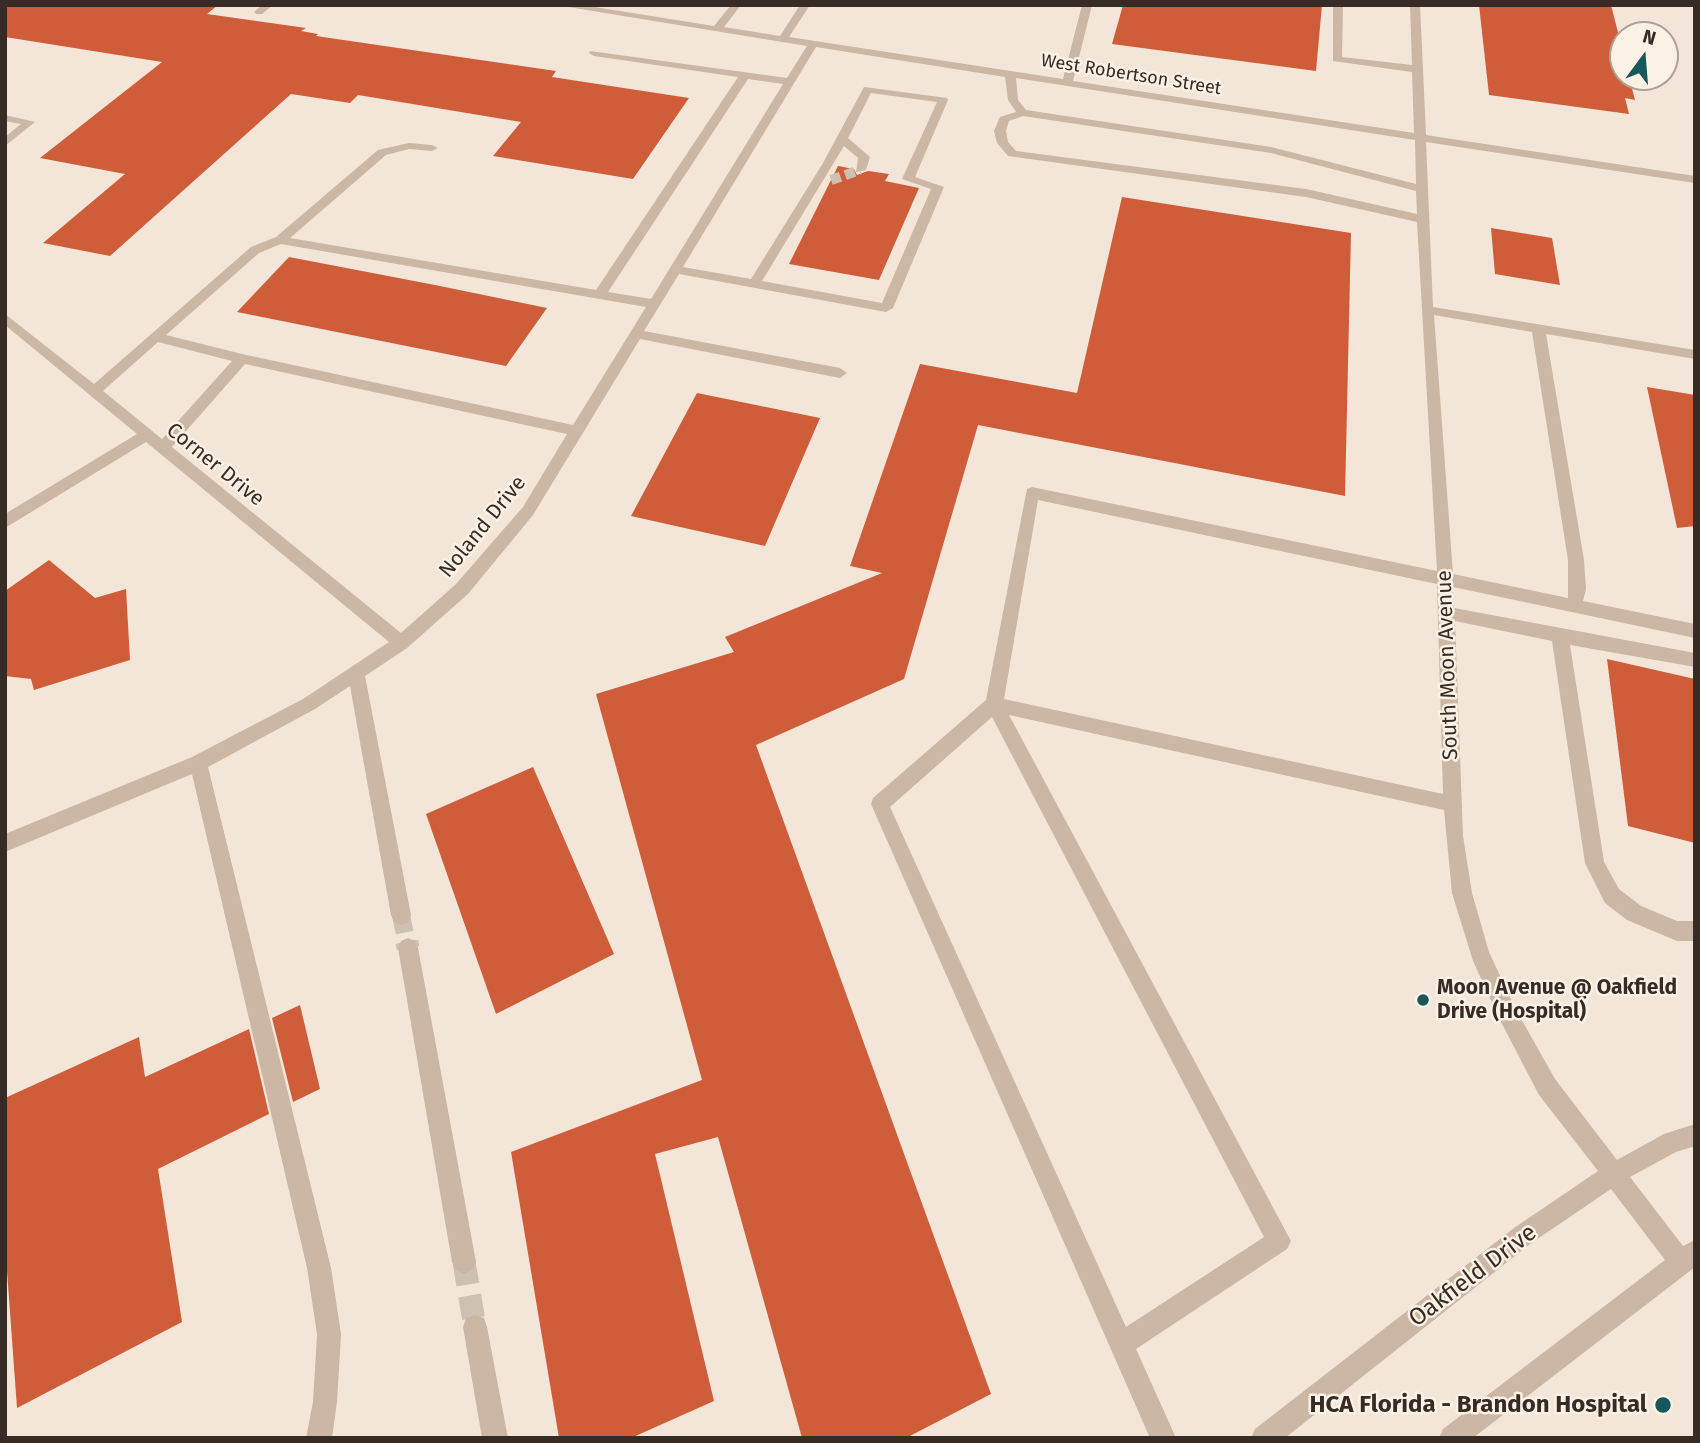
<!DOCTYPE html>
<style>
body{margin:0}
#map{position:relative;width:1700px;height:1443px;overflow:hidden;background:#f3e6d8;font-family:"Fira Sans",sans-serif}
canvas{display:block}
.frame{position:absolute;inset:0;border:7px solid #372b26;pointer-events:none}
.north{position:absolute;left:1609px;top:21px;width:70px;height:70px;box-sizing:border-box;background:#fbf1e5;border:2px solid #ada299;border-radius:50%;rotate:16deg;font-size:19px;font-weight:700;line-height:28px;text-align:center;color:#372b26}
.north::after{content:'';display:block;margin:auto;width:24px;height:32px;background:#18585c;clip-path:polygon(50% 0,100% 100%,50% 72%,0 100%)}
</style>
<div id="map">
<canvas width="1700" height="1443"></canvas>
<div class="frame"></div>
<div class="north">N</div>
</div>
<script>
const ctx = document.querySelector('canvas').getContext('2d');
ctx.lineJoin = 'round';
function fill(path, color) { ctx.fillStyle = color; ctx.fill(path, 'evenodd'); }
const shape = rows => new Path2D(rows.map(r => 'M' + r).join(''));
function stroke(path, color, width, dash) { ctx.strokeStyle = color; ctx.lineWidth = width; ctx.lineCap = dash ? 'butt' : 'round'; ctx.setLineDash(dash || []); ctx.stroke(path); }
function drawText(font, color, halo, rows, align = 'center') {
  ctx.font = font + ' "Fira Sans",sans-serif'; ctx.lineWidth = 5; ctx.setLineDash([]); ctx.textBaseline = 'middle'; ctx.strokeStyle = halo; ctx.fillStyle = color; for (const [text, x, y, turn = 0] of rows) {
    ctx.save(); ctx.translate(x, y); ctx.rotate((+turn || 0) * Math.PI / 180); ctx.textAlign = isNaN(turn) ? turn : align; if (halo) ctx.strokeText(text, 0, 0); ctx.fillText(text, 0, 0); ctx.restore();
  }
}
fill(shape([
 [5,5,218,5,207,14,306,28,301,31,318,34,316,36,556,71,552,77,689,98,633,179,493,156,521,122,358,95,350,103,291,94,110,256,43,243,125,174,40,158,162,62,5,37],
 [1123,5,1322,5,1316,71,1112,44],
 [1479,5,1611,5,1623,52,1623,77,1629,77,1635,100,1625,98,1629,114,1489,95],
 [838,166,854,169,857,175,868,171,889,174,885,181,919,188,879,280,789,264],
 [1122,197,1351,233,1345,496,978,425,904,679,756,745,991,1394,906,1438,802,1438,718,1137,655,1154,714,1401,631,1438,559,1438,511,1152,702,1080,596,694,734,652,725,637,882,573,850,566,920,364,1077,393],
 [1491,228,1552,238,1560,285,1495,274],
 [289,257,435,285,547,308,506,366,237,312],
 [1647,387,1695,395,1695,526,1677,528],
 [697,393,820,418,765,546,631,516],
 [49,560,95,598,126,589,130,660,34,690,31,679,5,676,5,591],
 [1607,659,1695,679,1695,843,1628,826],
 [533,767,614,954,496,1014,426,814],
 [300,1005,320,1089,293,1102,272,1018],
 [249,1029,269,1114,158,1169,182,1322,17,1408,5,1244,5,1098,139,1037,145,1077]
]), '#d05d3a');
stroke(shape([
 [831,180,860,170]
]), '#cdc1b4', 10, [10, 5]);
stroke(shape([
 [401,915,407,944]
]), '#cdc1b4', 18, [18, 9]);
stroke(shape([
 [407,942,408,948],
 [464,1262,475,1327]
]), '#cdc1b4', 23, [23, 11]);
fill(shape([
 [262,5,273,5,262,14,256,14,254,12,262,5],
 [556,5,582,5,714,26,731,5,741,5,724,27,780,36,800,5,810,5,789,37,1063,79,1082,5,1092,5,1073,81,1414,133,1412,72,1333,61,1333,5,1343,5,1342,57,1412,65,1410,5,1420,5,1426,135,1695,176,1695,183,1426,142,1433,307,1695,350,1695,359,1546,334,1584,560,1586,589,1583,601,1695,624,1695,638,1453,587,1454,608,1695,653,1695,667,1570,645,1604,862,1619,889,1641,906,1677,921,1695,921,1695,941,1677,941,1627,920,1605,903,1585,863,1552,641,1455,621,1463,836,1472,893,1489,952,1515,1008,1555,1079,1617,1160,1664,1134,1695,1124,1695,1146,1676,1152,1630,1177,1683,1246,1695,1240,1695,1267,1473,1438,1439,1438,1443,1429,1665,1260,1611,1189,1530,1244,1285,1438,1251,1438,1255,1429,1514,1228,1598,1171,1539,1095,1501,1022,1473,961,1452,893,1444,810,1009,715,1291,1241,1287,1249,1136,1349,1176,1438,1150,1438,871,804,873,798,986,700,1027,489,1032,487,1437,571,1417,222,1306,197,1008,156,997,143,994,131,1000,117,1016,112,1008,100,1005,77,816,47,683,267,751,279,823,163,864,87,947,98,948,100,915,177,944,187,893,308,886,312,679,274,644,331,840,368,847,373,840,378,640,339,533,515,468,594,407,648,365,676,411,915,408,922,401,925,394,922,391,915,350,686,315,709,208,767,331,1268,341,1334,337,1402,332,1438,306,1438,313,1402,317,1334,307,1268,192,774,5,852,5,834,192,757,303,699,389,642,146,442,5,528,5,514,137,434,5,325,5,314,94,384,251,247,276,237,378,150,409,143,432,145,438,148,432,151,409,149,386,155,290,238,596,290,738,77,594,56,589,53,590,51,787,78,807,46,556,5],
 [1016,78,1415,140,1416,184,1271,147,1026,110,1018,100,1016,78],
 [748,79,783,84,651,299,608,292,748,79],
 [871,93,937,102,902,179,931,189,882,303,762,281,844,146,858,158,856,172,866,170,870,157,848,138,871,93],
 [1023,116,1271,153,1416,191,1417,214,1306,189,1016,151,1008,142,1006,131,1009,121,1023,116],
 [281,244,646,307,573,425,242,354,166,335,259,253,281,244],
 [1434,315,1532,332,1568,560,1568,598,1453,574,1434,315],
 [158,342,232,361,162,439,103,391,158,342],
 [245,364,567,434,523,507,456,584,401,633,172,447,245,364],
 [1038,500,1437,584,1443,794,1004,699,1038,500],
 [992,717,1264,1237,1126,1327,890,807,992,717],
 [5,115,35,122,5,146,5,137,21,124,5,121,5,115],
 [408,938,415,941,418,948,476,1262,472,1270,464,1274,456,1270,452,1262,398,948,401,941,408,938],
 [475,1315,484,1318,487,1327,508,1438,482,1438,463,1327,466,1318,475,1315]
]), '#ccb6a4');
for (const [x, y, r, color] of [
 [1423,1000,7,"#18585c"],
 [1663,1405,9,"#18585c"]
]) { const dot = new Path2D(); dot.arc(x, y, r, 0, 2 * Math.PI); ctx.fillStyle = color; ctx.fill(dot); stroke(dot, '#fbf1e5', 2.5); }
drawText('18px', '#372b26', '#fbf1e5', [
 ["West Robertson Street",1131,75,9]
]);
drawText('21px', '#372b26', '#fbf1e5', [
 ["Corner Drive",215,465,39],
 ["Noland Drive",483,527,-51],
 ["South Moon Avenue",1448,665,-92]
]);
drawText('bold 21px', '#372b26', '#fbf1e5', [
 ["Moon Avenue @ Oakfield",1437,988],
 ["Drive (Hospital)",1437,1012]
], 'left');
drawText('24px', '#372b26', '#fbf1e5', [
 ["Oakfield Drive",1473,1276,-37]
]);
drawText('bold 24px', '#372b26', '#fbf1e5', [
 ["HCA Florida - Brandon Hospital",1647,1405]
], 'right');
</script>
